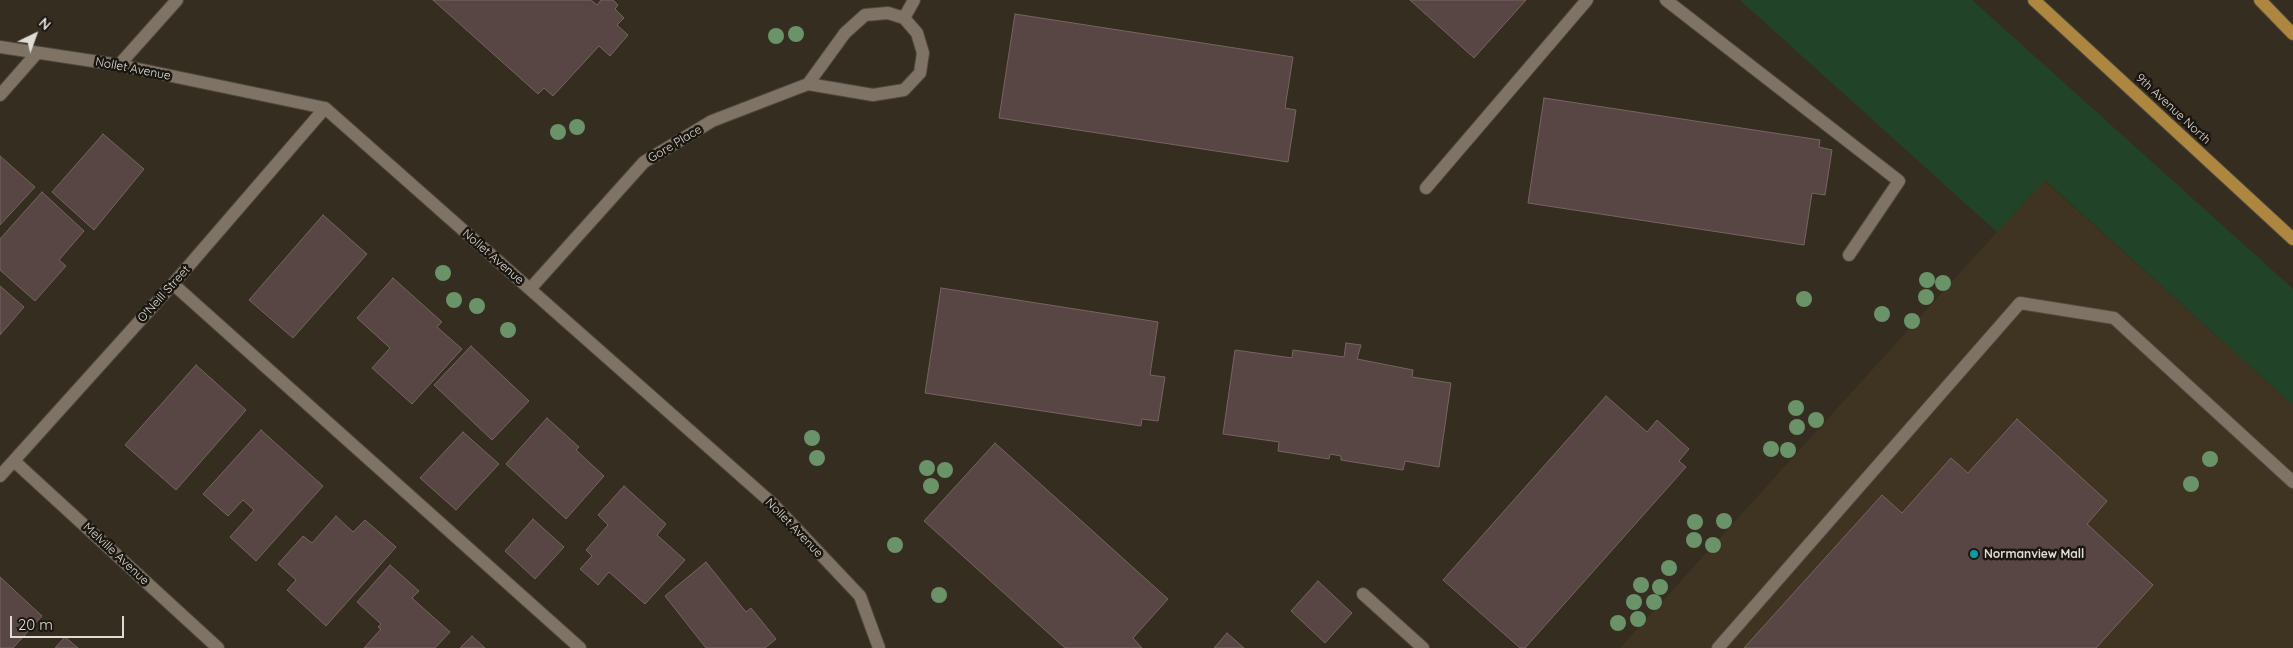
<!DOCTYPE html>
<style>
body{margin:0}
#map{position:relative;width:2293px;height:648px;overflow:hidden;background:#362d21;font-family:Quicksand,sans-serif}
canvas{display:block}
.north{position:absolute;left:10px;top:10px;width:50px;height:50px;-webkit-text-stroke:4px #1a1610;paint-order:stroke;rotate:42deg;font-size:14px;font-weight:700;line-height:20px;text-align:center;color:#e0dbd3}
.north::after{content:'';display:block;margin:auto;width:18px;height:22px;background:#e0dbd3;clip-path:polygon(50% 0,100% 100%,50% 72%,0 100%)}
.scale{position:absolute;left:10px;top:616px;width:114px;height:22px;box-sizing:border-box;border:2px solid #e0dbd3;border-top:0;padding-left:6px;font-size:15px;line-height:18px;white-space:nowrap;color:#e0dbd3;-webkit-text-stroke:4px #1a1610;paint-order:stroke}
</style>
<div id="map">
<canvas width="2293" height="648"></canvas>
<div class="north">N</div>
<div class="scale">20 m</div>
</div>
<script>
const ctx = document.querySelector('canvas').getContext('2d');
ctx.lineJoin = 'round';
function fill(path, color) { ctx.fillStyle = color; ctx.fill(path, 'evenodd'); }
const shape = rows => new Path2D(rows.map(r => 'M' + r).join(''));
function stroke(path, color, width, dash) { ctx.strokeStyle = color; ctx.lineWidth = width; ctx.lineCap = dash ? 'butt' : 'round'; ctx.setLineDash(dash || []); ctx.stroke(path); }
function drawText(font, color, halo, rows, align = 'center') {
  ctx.font = font + ' Quicksand,sans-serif'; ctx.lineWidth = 5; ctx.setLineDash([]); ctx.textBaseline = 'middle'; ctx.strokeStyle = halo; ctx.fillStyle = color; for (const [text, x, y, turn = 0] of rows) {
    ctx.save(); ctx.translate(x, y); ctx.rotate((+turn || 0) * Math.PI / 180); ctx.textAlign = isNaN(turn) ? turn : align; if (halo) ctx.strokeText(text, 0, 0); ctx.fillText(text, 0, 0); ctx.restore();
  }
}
fill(shape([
 [2044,180,2293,405,2293,648,1620,648]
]), '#3f3321');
fill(shape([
 [1740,0,1972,0,2293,289,2293,405,2045,180,1997,232]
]), '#214429');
const building = shape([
 [433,0,591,0,597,5,601,0,613,0,618,5,615,9,624,18,617,25,628,35,610,56,599,46,553,96,544,88,538,94,433,0],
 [1410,0,1526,0,1474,58,1410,0],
 [1015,14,1293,57,1285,108,1296,110,1288,162,999,118,1015,14],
 [1544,98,1820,140,1819,147,1832,150,1825,195,1812,193,1804,245,1528,203,1544,98],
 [103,134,144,169,94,230,52,192,103,134],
 [0,156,35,187,0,225,0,156],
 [42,192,84,231,59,260,66,266,35,301,0,270,0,239,42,192],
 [323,215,367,254,293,338,249,300,323,215],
 [393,278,442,322,437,327,462,349,412,404,372,368,390,348,357,318,393,278],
 [0,286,24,307,0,335,0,286],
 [941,288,1158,322,1150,375,1165,377,1158,421,1142,419,1141,426,925,393,941,288],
 [1346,343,1361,345,1357,359,1413,370,1412,377,1451,383,1439,467,1405,461,1403,470,1341,460,1341,456,1330,454,1329,459,1278,451,1279,442,1223,434,1235,350,1292,358,1293,350,1344,357,1346,343],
 [471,346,529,401,492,440,434,385,471,346],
 [196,365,246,410,176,490,125,445,196,365],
 [1606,396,1647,432,1657,420,1689,449,1679,461,1686,467,1525,648,1520,648,1443,580,1606,396],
 [547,418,579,447,576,450,604,476,566,519,506,464,547,418],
 [2017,419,2107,501,2087,524,2153,585,2096,648,1744,648,1882,495,1902,513,1951,458,1968,473,2017,419],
 [261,430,323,486,256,561,230,537,254,510,243,500,228,516,203,494,261,430],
 [463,432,499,464,456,510,420,478,463,432],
 [995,443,1168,599,1133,638,1142,648,1065,648,924,521,995,443],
 [624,486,666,524,657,535,685,560,645,604,609,572,598,585,580,569,592,556,586,550,608,525,598,515,624,486],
 [336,516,353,532,365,520,396,547,326,626,287,590,296,580,278,564,303,536,312,543,336,516],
 [533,519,564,547,535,579,505,551,533,519],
 [706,562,746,612,751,608,776,639,765,648,706,648,665,596,706,562],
 [390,565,419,591,412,598,450,632,435,648,364,648,381,629,378,627,381,624,357,602,390,565],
 [0,577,42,616,13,648,0,648,0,577],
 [1318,581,1352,613,1325,643,1291,611,1318,581],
 [1227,633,1244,648,1214,648,1227,633],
 [472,636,485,648,460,648,472,636],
 [65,637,78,648,55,648,65,637]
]);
fill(building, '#584644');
stroke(building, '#766461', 1);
const minor = shape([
 [1666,0,1899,181,1849,255],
 [904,18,914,0],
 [0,47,119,65,325,108,774,505,860,596,879,648],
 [119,65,177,0],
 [0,95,37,53],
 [1426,188,1587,0],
 [173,284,580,648],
 [530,289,644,162,712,121,808,84,873,95,904,90,920,73,923,53,917,33,904,18,888,13,865,15,845,33,808,84],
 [14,461,218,648],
 [0,476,173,284,325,108],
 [1363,594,1423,648],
 [1718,648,2020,303,2114,318,2293,482]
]);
const major = shape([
 [2034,0,2293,239],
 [2260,0,2293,34]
]);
stroke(minor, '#50483e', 14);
stroke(major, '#50483e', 14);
stroke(minor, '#7e7365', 12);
stroke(major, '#ad8740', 12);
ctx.fillStyle = '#6a9369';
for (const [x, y] of [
 [796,34],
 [776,36],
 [577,127],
 [558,132],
 [443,273],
 [1927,280],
 [1943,283],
 [1926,297],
 [1804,299],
 [454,300],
 [477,306],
 [1882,314],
 [1912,321],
 [508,330],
 [1796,408],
 [1816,420],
 [1797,427],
 [812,438],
 [1771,449],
 [1788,450],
 [817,458],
 [2210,459],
 [927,468],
 [945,470],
 [2191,484],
 [931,486],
 [1724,521],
 [1695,522],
 [1694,540],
 [895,545],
 [1713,545],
 [1669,568],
 [1641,585],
 [1660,587],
 [939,595],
 [1634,602],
 [1654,602],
 [1638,619],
 [1618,623]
]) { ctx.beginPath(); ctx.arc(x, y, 8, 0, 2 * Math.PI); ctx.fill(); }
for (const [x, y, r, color] of [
 [1974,554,5,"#0f9aa8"]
]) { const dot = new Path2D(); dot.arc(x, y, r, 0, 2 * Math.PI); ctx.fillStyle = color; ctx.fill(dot); stroke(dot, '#1a1610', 2); }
drawText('12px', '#e0dbd3', '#1a1610', [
 ["Nollet Avenue",133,69,11],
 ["9th Avenue North",2173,109,43],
 ["Gore Place",675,144,-31],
 ["Nollet Avenue",493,257,41],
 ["O'Neill Street",164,294,-48],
 ["Nollet Avenue",794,528,46],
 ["Melville Avenue",116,554,43]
]);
drawText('bold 12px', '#e0dbd3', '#1a1610', [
 ["Normanview Mall",1984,554]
], 'left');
</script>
